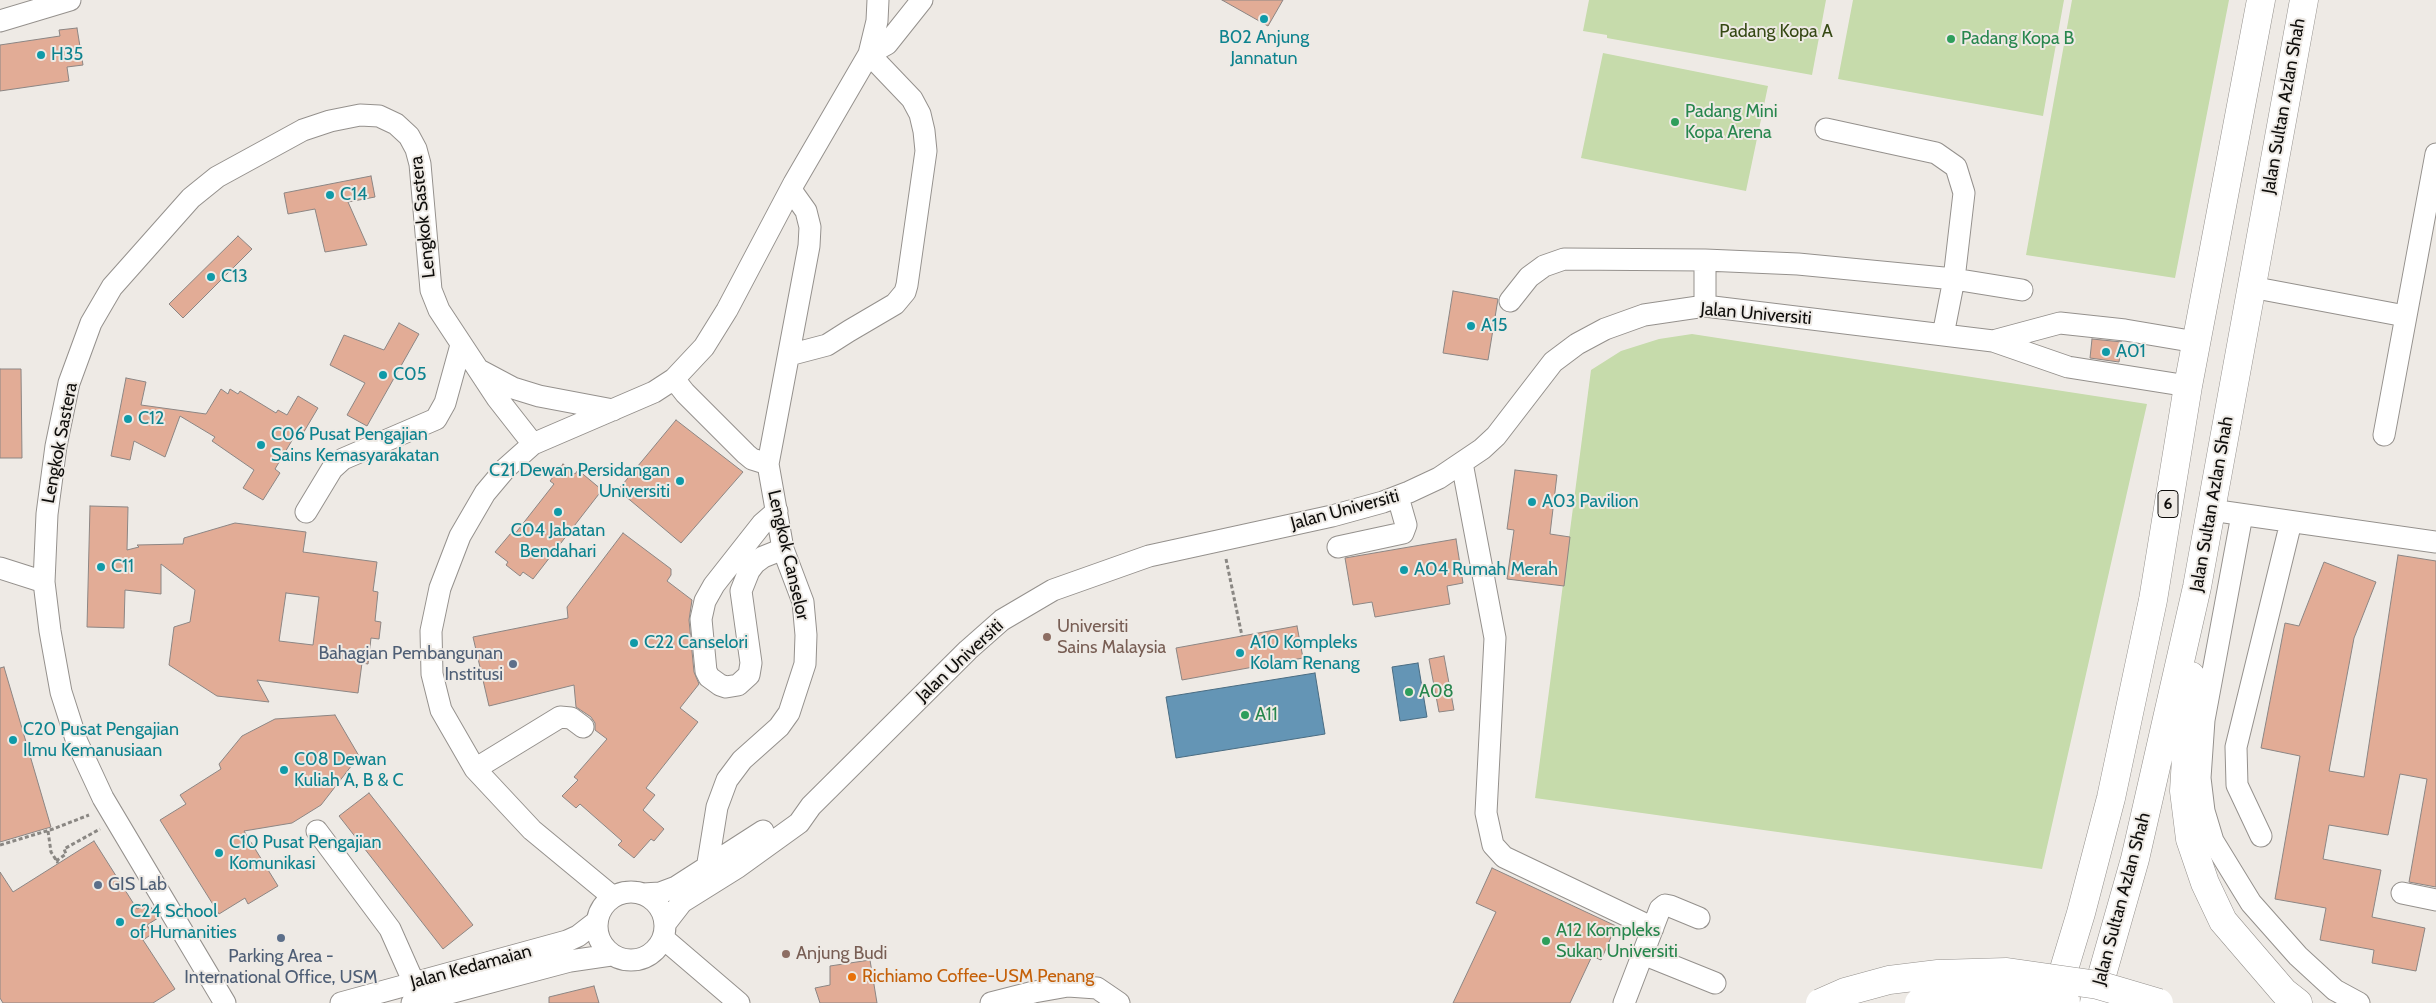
<!DOCTYPE html>
<style>
body{margin:0}
canvas{display:block;background:#eeeae5}
</style>
<canvas width="2436" height="1003"></canvas>
<script>
const ctx = document.querySelector('canvas').getContext('2d');
ctx.lineJoin = 'round';
function fill(path, color) { ctx.fillStyle = color; ctx.fill(path, 'evenodd'); }
const shape = rows => new Path2D(rows.map(r => 'M' + r).join(''));
function stroke(path, color, width, dash) { ctx.strokeStyle = color; ctx.lineWidth = width; ctx.lineCap = dash ? 'butt' : 'round'; ctx.setLineDash(dash || []); ctx.stroke(path); }
function drawText(font, color, halo, rows, align = 'center') {
  ctx.font = font + ' Cabin,sans-serif'; ctx.lineWidth = 4; ctx.setLineDash([]); ctx.textBaseline = 'middle'; ctx.strokeStyle = halo; ctx.fillStyle = color; for (const [text, x, y, turn = 0] of rows) {
    ctx.save(); ctx.translate(x, y); ctx.rotate((+turn || 0) * Math.PI / 180); ctx.textAlign = isNaN(turn) ? turn : align; if (halo) ctx.strokeText(text, 0, 0); ctx.fillText(text, 0, 0); ctx.restore();
  }
}
fill(shape([
 [1589,0,1826,0,1812,75,1607,38,1607,35,1583,31],
 [1853,0,2064,0,2043,116,1838,79],
 [2072,0,2229,0,2175,278,2026,255],
 [1603,53,1768,86,1746,191,1581,158],
 [1692,334,2147,404,2042,869,1535,798,1591,370,1621,351,1659,339]
]), '#c6dbab');
const water = shape([
 [1418,663,1427,717,1400,721,1392,667,1418,663],
 [1315,673,1325,734,1176,758,1166,697,1315,673]
]);
fill(water, '#6495b5');
stroke(water, '#4a6c82', 1);
const building = shape([
 [1222,0,1283,0,1268,26,1222,0],
 [77,28,83,65,67,67,69,81,0,91,0,45,60,36,59,30,77,28],
 [371,176,375,197,348,202,367,245,325,252,315,209,288,214,284,193,371,176],
 [238,236,252,249,183,318,169,304,238,236],
 [1453,291,1498,299,1488,360,1443,353,1453,291],
 [399,323,419,334,367,426,347,415,365,383,330,365,344,335,384,350,399,323],
 [2092,339,2122,342,2119,362,2090,358,2092,339],
 [0,369,21,369,22,458,0,458,0,369],
 [126,378,146,382,141,405,206,414,221,389,228,394,230,389,238,394,240,391,276,413,278,410,287,415,298,396,318,408,302,435,297,432,275,469,280,473,263,500,243,488,254,470,212,441,215,437,180,416,165,457,134,441,130,460,111,456,126,378],
 [676,420,743,472,681,543,618,490,676,420],
 [563,464,575,474,578,470,602,490,533,579,523,572,520,576,506,565,508,562,495,552,511,533,514,535,554,484,550,481,563,464],
 [1515,470,1557,475,1550,534,1570,537,1564,586,1507,579,1514,530,1507,529,1515,470],
 [90,506,128,507,127,550,139,547,137,545,183,544,184,538,235,523,306,532,303,552,377,562,373,591,378,592,375,621,381,622,379,639,371,638,368,664,362,663,358,693,257,680,269,702,217,696,169,665,174,627,190,622,195,590,161,564,161,594,125,590,124,628,87,627,90,506],
 [286,593,319,597,313,645,279,641,286,593],
 [623,533,671,569,671,575,667,581,692,600,689,620,694,672,699,684,680,708,698,722,646,788,655,795,643,810,664,829,654,841,651,839,634,858,618,845,622,841,580,804,576,808,562,796,578,780,574,777,607,739,595,730,595,723,591,717,576,707,574,685,489,706,473,637,568,618,567,607,623,533],
 [1456,539,1463,583,1447,586,1450,604,1375,617,1372,602,1353,605,1345,558,1456,539],
 [2398,555,2436,561,2436,887,2409,882,2427,779,2400,774,2388,835,2329,825,2323,859,2381,870,2372,917,2425,928,2416,971,2372,963,2374,950,2320,940,2326,908,2275,899,2300,756,2261,748,2285,623,2299,626,2324,562,2376,582,2354,638,2329,771,2364,777,2398,555],
 [1297,626,1303,658,1182,680,1176,648,1297,626],
 [1444,656,1454,710,1439,712,1429,659,1444,656],
 [4,667,51,827,0,842,0,668,4,667],
 [335,715,359,756,321,805,292,823,244,831,278,886,248,904,245,898,219,914,160,820,186,804,180,795,221,769,219,764,242,736,275,719,335,715],
 [369,793,473,925,443,949,339,816,369,793],
 [94,841,137,909,148,903,158,918,147,925,152,934,143,940,175,989,153,1003,3,1003,0,998,0,872,13,892,94,841],
 [1492,868,1616,926,1601,960,1592,956,1570,1003,1453,1003,1496,912,1476,903,1492,868],
 [870,960,877,1003,820,1003,815,988,830,985,830,966,870,960],
 [594,986,599,1003,549,1003,549,997,594,986]
]);
fill(building, '#e2ac96');
stroke(building, '#8c8684', 1);
const minor = shape([
 [0,21,70,0],
 [869,54,887,44,922,0],
 [1826,129,1936,153,1956,167,1964,193,1954,279,1943,335],
 [1705,260,1798,264,1954,279,2022,290],
 [2251,287,2405,316],
 [1510,301,1529,277,1544,266,1564,259,1705,260,1705,306],
 [1993,341,2060,323,2125,330,2196,342],
 [789,355,827,345,849,331,895,304,905,292,907,285,926,151,924,131,920,114,912,99,869,54],
 [481,371,513,388,539,396,613,410],
 [674,379,685,393,746,454,752,459,768,464],
 [2384,435,2436,154],
 [1462,463,1495,638,1486,813,1493,845,1504,857,1653,928],
 [2211,510,2436,542],
 [777,511,762,524,714,585,705,601,701,619,706,671,709,677,720,685,726,687,738,685,749,675,751,663,741,591,749,571,755,563,763,557,783,549],
 [306,512,332,469,343,459,436,419,445,403,461,345],
 [2242,515,2204,720,2200,778,2204,811,2213,841,2251,903,2298,956,2335,990,2359,1003],
 [1338,547,1403,533,1406,525,1398,497],
 [0,568,44,582],
 [475,769,560,717,571,718,583,727],
 [317,831,390,929,414,983],
 [2261,836,2237,785,2236,747,2291,522],
 [707,869,717,807,727,780,742,760,779,727,789,713,805,664,806,635,803,602,783,549,768,464,809,246,810,227,806,211,791,190],
 '597 926a34 34 0 1 1 68 0a34 34 0 1 1-68 0Z',
 [2402,893,2436,900],
 [643,894,660,893,676,887,763,831],
 [613,897,532,830,475,769,441,710,432,674,431,631,440,588,460,536,485,493,506,468,533,444,654,392,674,379,704,347,727,310,794,183,869,54,877,21,878,0],
 [665,924,682,902,738,867,799,823,811,806,968,650,1002,620,1053,590,1149,556,1332,516,1383,502,1409,492,1439,478,1482,449,1496,436,1553,362,1577,344,1605,329,1644,315,1705,306,1993,341,2068,367,2188,386],
 [663,938,739,1003],
 [1643,954,1715,983],
 [225,1003,103,798,77,742,61,692,50,631,44,582,47,514,56,446,69,383,91,323,112,287,191,198,217,177,303,130,330,121,360,115,379,116,396,124,409,136,416,149,420,164,431,290,439,310,497,398,533,444],
 [341,1003,567,941,578,936,596,922],
 [412,1003,570,961,611,955],
 [991,1003,1034,992,1068,986,1097,988,1119,1003],
 [1624,1003,1660,909,1665,905,1670,906,1699,918]
]);
const highway = shape([
 [2191,676,2184,791,2190,839,2205,883,2223,921,2284,992,2298,1003],
 [2054,1002,2081,913,2111,798,2153,600,2188,386,2261,0],
 [2094,1003,2135,859,2197,587,2304,0]
]);
stroke(minor, '#95918d', 23);
stroke(highway, '#95918d', 29);
stroke(shape([
 [1226,559,1242,636],
 [48,831,51,852,58,863],
 [0,845,53,829,89,815],
 [56,861,66,854,64,849,100,829]
]), '#8a8783', 3, [4, 2.5]);
stroke(minor, '#fff', 21);
stroke(highway, '#fff', 28);
const highwayBridge = shape([
 [1820,1003,1845,992,1889,980,1938,974,2007,972,2098,985,2159,1003],
 [1919,1003,1984,997,2021,998,2066,1003]
]);
stroke(highwayBridge, '#95918d', 29, []);
stroke(highwayBridge, '#fff', 28);
for (const [x, y, r, color] of [
 [1264,19,5,"#0f9aa8"],
 [1951,39,5,"#2e9e5b"],
 [41,55,5,"#0f9aa8"],
 [1675,122,5,"#2e9e5b"],
 [330,195,5,"#0f9aa8"],
 [211,277,5,"#0f9aa8"],
 [1471,326,5,"#0f9aa8"],
 [2106,352,5,"#0f9aa8"],
 [383,375,5,"#0f9aa8"],
 [128,419,5,"#0f9aa8"],
 [261,445,5,"#0f9aa8"],
 [680,481,5,"#0f9aa8"],
 [1532,502,5,"#0f9aa8"],
 [558,512,5,"#0f9aa8"],
 [101,567,5,"#0f9aa8"],
 [1404,570,5,"#0f9aa8"],
 [1047,637,5,"#8d6e63"],
 [634,643,5,"#0f9aa8"],
 [1240,653,5,"#0f9aa8"],
 [513,664,5,"#5c6f8a"],
 [1409,692,5,"#2e9e5b"],
 [1245,715,5,"#2e9e5b"],
 [13,740,5,"#0f9aa8"],
 [284,770,5,"#0f9aa8"],
 [219,853,5,"#0f9aa8"],
 [98,885,5,"#5c6f8a"],
 [120,922,5,"#0f9aa8"],
 [281,938,5,"#5c6f8a"],
 [1546,941,5,"#2e9e5b"],
 [786,954,5,"#8d6e63"],
 [852,977,5,"#e8710a"]
]) { const dot = new Path2D(); dot.arc(x, y, r, 0, 2 * Math.PI); ctx.fillStyle = color; ctx.fill(dot); stroke(dot, '#eeeae5', 2); }
for (const [x, y, w] of [
 [2168,504,20]
]) { const box = new Path2D(); box.roundRect(x - w / 2, y - 13.5, w, 27, 4); ctx.fillStyle = '#eeeae5'; ctx.fill(box); stroke(box, '#0e0d0b', 1); }
drawText('bold 16px', '#0e0d0b', null, [
 ["6",2168,504]
]);
drawText('18px', '#364914', '#eeeae5', [
 ["Padang Kopa A",1776,32]
]);
drawText('18px', '#0d838f', '#eeeae5', [
 ["B02 Anjung",1264,38,"center"],
 ["Jannatun",1264,59,"center"],
 ["H35",51,55],
 ["C14",340,195],
 ["C13",221,277],
 ["A15",1481,326],
 ["A01",2116,352],
 ["C05",393,375],
 ["C12",138,419],
 ["C06 Pusat Pengajian",271,435],
 ["Sains Kemasyarakatan",271,456],
 ["C21 Dewan Persidangan",670,471,"right"],
 ["Universiti",670,492,"right"],
 ["A03 Pavilion",1542,502],
 ["C04 Jabatan",558,531,"center"],
 ["Bendahari",558,552,"center"],
 ["C11",111,567],
 ["A04 Rumah Merah",1414,570],
 ["C22 Canselori",644,643],
 ["A10 Kompleks",1250,643],
 ["Kolam Renang",1250,664],
 ["C20 Pusat Pengajian",23,730],
 ["Ilmu Kemanusiaan",23,751],
 ["C08 Dewan",294,760],
 ["Kuliah A, B & C",294,781],
 ["C10 Pusat Pengajian",229,843],
 ["Komunikasi",229,864],
 ["C24 School",130,912],
 ["of Humanities",130,933]
], 'left');
drawText('18px', '#27864d', '#eeeae5', [
 ["Padang Kopa B",1961,39],
 ["Padang Mini",1685,112],
 ["Kopa Arena",1685,133],
 ["A08",1419,692],
 ["A11",1255,715],
 ["A12 Kompleks",1556,931],
 ["Sukan Universiti",1556,952]
], 'left');
drawText('18px', '#0e0d0b', '#eeeae5', [
 ["Jalan Sultan Azlan Shah",2284,106,-80],
 ["Lengkok Sastera",423,217,-96],
 ["Jalan Universiti",1756,314,5],
 ["Lengkok Sastera",60,443,-79],
 ["Jalan Sultan Azlan Shah",2212,504,-80],
 ["Jalan Universiti",1345,510,-15],
 ["Lengkok Canselor",788,555,77],
 ["Jalan Universiti",960,661,-43],
 ["Jalan Sultan Azlan Shah",2122,899,-75],
 ["Jalan Kedamaian",471,967,-15]
]);
drawText('18px', '#785e54', '#eeeae5', [
 ["Universiti",1057,627],
 ["Sains Malaysia",1057,648],
 ["Anjung Budi",796,954]
], 'left');
drawText('18px', '#4e5e75', '#eeeae5', [
 ["Bahagian Pembangunan",503,654],
 ["Institusi",503,675],
 ["GIS Lab",108,885,"left"],
 ["Parking Area -",281,957,"center"],
 ["International Office, USM",281,978,"center"]
], 'right');
drawText('18px', '#c56008', '#eeeae5', [
 ["Richiamo Coffee-USM Penang",862,977]
], 'left');
</script>
